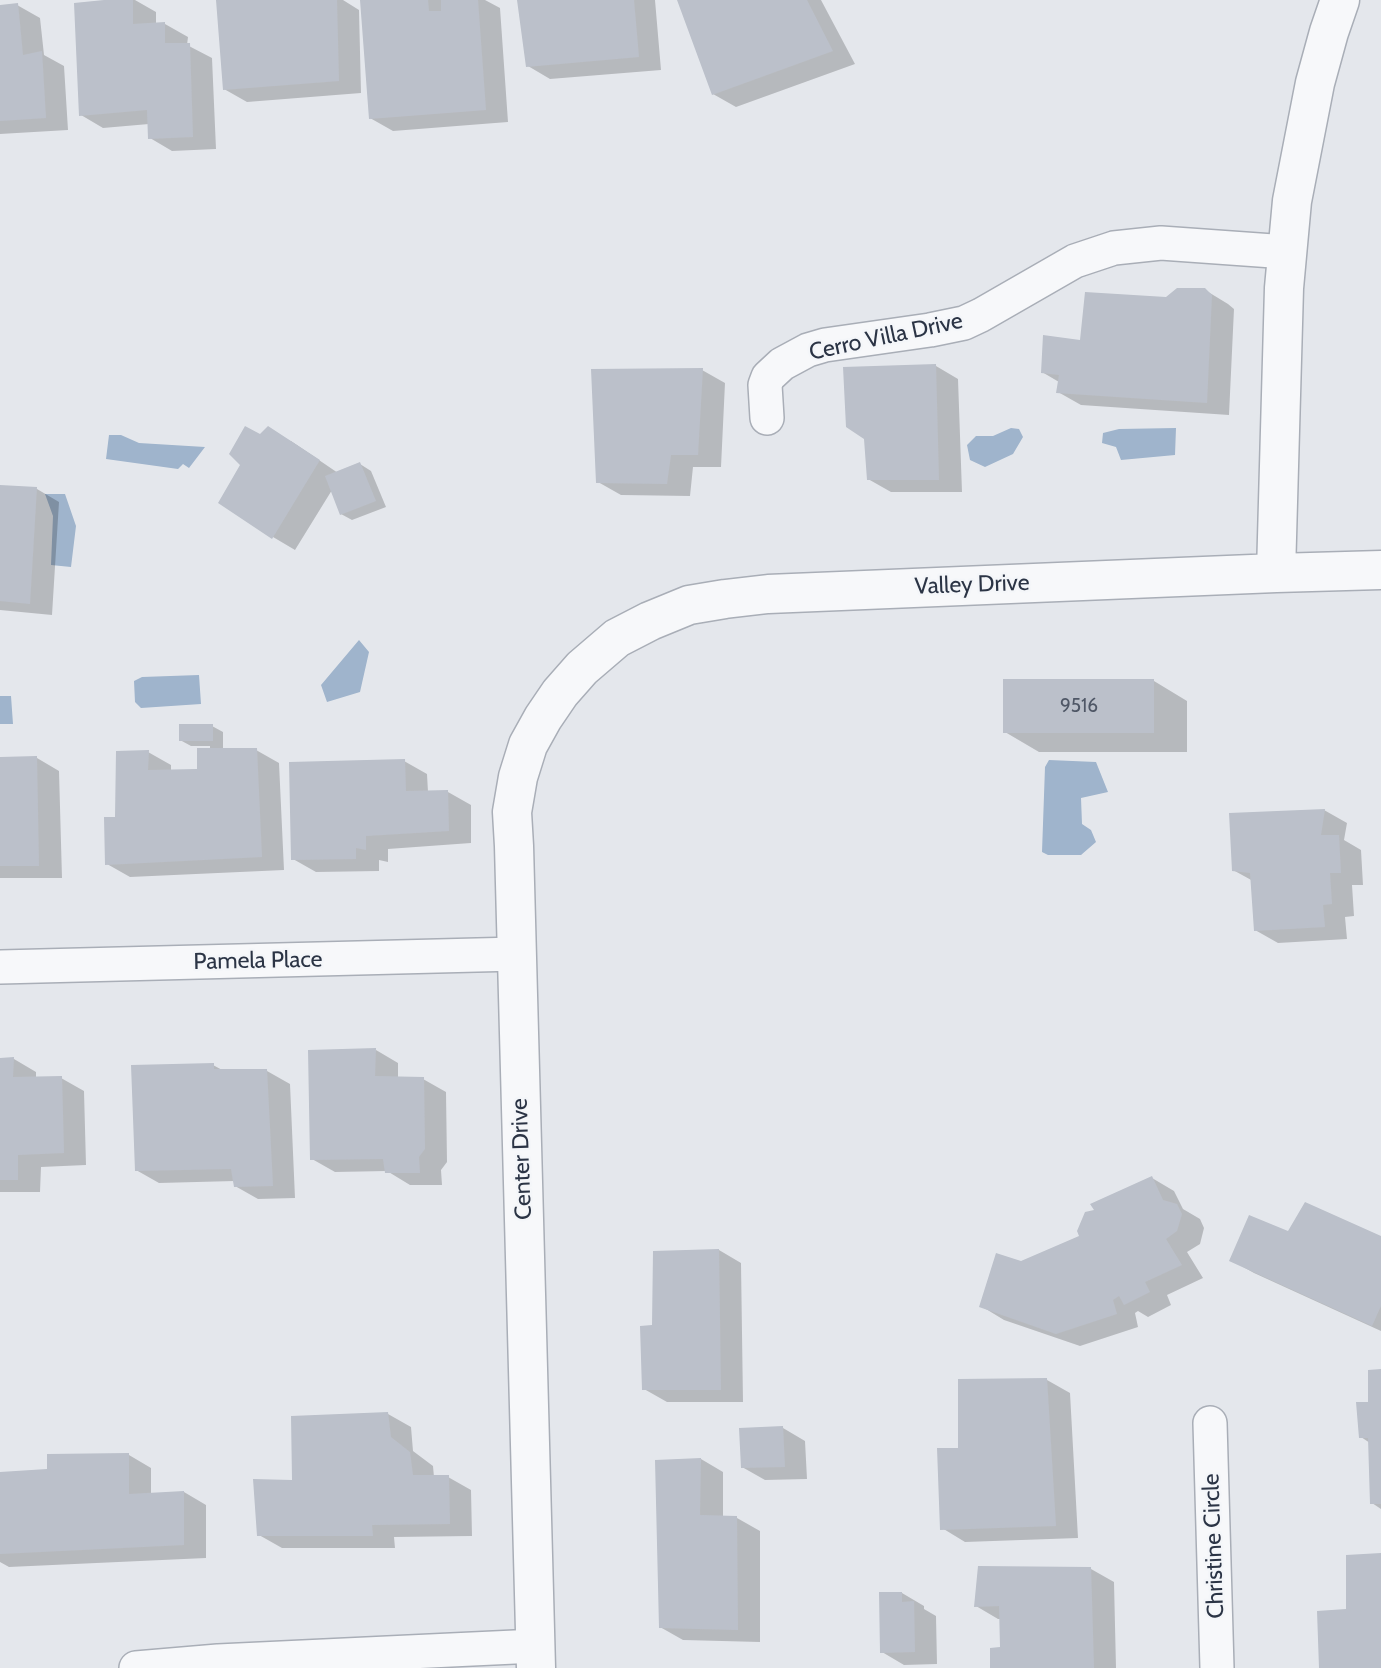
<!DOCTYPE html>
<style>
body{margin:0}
canvas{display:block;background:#e4e7ec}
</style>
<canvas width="1381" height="1668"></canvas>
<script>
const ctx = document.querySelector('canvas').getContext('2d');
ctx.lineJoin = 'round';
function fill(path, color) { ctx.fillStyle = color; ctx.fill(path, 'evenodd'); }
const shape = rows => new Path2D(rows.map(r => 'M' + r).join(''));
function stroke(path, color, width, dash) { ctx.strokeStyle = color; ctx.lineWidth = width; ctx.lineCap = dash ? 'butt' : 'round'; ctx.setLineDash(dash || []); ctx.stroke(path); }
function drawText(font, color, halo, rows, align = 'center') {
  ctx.font = font + ' Cabin,sans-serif'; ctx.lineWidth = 5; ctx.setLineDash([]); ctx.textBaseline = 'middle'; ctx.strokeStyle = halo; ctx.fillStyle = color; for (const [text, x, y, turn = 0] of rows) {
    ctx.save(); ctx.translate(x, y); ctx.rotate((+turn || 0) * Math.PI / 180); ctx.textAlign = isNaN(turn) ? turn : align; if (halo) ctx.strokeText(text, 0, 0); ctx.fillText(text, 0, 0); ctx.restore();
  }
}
fill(shape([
 [1011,428,1019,429,1023,437,1013,454,985,467,970,460,967,445,976,436,993,436],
 [1176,428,1175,455,1121,460,1116,447,1102,443,1103,433,1119,429],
 [109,435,121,435,139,443,205,447,189,468,183,464,178,469,106,459],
 [45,494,65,494,76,526,71,567,51,565,53,516],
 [359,640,369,652,360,692,327,702,321,685],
 [199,675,201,704,141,708,135,702,134,681,142,677],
 [0,696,11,696,13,724,0,724],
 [1049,760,1096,762,1108,792,1081,798,1082,824,1091,830,1096,842,1081,855,1048,855,1042,852,1045,767]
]), '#9fb4cc');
fill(shape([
 [124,0,135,0,156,12,156,24,165,24,188,37,187,45,212,58,216,149,172,151,150,138,149,124,103,128,81,115],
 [256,0,343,0,359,10,361,93,247,102,224,89],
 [362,0,485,0,500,8,508,122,393,131,370,118],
 [519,0,655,0,661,70,550,79,528,66],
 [679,0,821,0,855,64,736,107,713,94],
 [17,5,40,18,44,55,64,66,68,130,0,134,0,7],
 [1205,290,1228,304,1234,309,1229,415,1081,405,1058,392,1059,382,1042,372,1081,342,1167,299],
 [936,366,958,379,962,492,891,492,868,479],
 [702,370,725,383,721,467,693,467,690,496,621,495,598,482],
 [260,436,291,441,338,473,360,464,371,471,386,507,352,520,341,514,332,490,295,550,273,537,243,465],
 [0,486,37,489,59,502,52,615,0,610],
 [1154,681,1187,701,1187,752,1039,752,1005,732],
 [212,726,223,732,223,750,256,750,279,763,284,870,130,877,107,864,116,819,148,752,171,765,171,771,199,771,210,750,210,746,191,746,180,740],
 [37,758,59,771,62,878,0,878,0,759],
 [404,761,427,774,428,792,448,792,471,805,471,843,388,849,388,862,379,860,379,871,316,872,293,859],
 [1324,810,1347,823,1344,840,1361,850,1363,885,1352,885,1354,916,1345,917,1347,939,1278,943,1255,930,1253,881,1233,870],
 [376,1050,398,1063,398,1078,423,1079,446,1092,447,1162,441,1170,442,1185,410,1185,387,1171,335,1172,312,1159],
 [0,1059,14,1059,36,1072,36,1078,61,1078,84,1091,86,1165,41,1167,40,1192,0,1192],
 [213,1065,224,1071,267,1071,290,1084,295,1198,258,1199,235,1186,235,1181,159,1183,136,1170],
 [1152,1178,1174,1191,1183,1209,1200,1219,1204,1228,1200,1244,1187,1252,1203,1278,1167,1295,1171,1305,1148,1317,1138,1311,1135,1313,1138,1327,1080,1346,1004,1320,981,1306,1021,1263,1081,1237,1096,1211],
 [1289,1234,1381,1238,1381,1331,1254,1273,1231,1260],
 [719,1250,741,1263,743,1402,667,1402,644,1389],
 [1381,1371,1381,1509,1372,1503,1370,1443,1361,1437],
 [1047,1380,1070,1393,1078,1538,965,1542,942,1528,960,1449],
 [388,1414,411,1427,413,1451,433,1466,434,1477,448,1477,471,1490,472,1536,394,1537,395,1548,282,1548,259,1535,294,1482],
 [783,1428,805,1441,807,1479,765,1480,742,1467],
 [129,1455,151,1468,151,1494,184,1492,206,1505,206,1558,9,1567,0,1562,0,1474,48,1471],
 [701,1459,723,1472,723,1518,737,1518,760,1531,760,1642,683,1640,660,1627],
 [1091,1569,1114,1582,1116,1668,991,1668,1002,1649,1001,1619,998,1619,976,1606],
 [902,1593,924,1606,924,1609,936,1616,937,1664,904,1665,882,1652]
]), '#0003');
fill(shape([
 [104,0,133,0,133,24,165,22,165,43,190,43,193,137,148,139,147,110,79,116,74,3],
 [216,0,337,0,339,81,223,90],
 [360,0,428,0,429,11,441,11,441,0,478,0,486,110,369,119],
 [517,0,634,0,639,57,526,67],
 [677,0,807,0,833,51,712,95],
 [18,3,23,55,42,51,46,118,0,121,0,5],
 [1177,288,1205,288,1212,295,1207,403,1056,393,1059,375,1041,373,1043,335,1080,340,1085,292,1166,297],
 [936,364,939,480,867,480,864,439,846,427,843,367],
 [703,368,698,455,671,455,667,484,596,483,591,369],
 [245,426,260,434,268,426,320,460,272,539,218,503,240,465,229,454],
 [360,462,376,501,340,515,325,476],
 [0,485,37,487,30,604,0,601],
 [1003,679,1154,679,1154,733,1003,733],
 [179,724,213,724,213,741,179,741],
 [197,748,257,748,262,857,105,865,104,817,115,817,116,751,149,750,148,770,197,769],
 [37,756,39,866,0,866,0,757],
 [405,759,406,791,448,790,449,831,366,836,366,850,356,848,356,859,291,860,289,762],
 [1325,809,1321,835,1339,835,1341,873,1330,873,1332,904,1323,905,1325,927,1254,931,1250,873,1232,871,1229,813],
 [376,1048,375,1076,424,1077,425,1149,419,1157,420,1173,385,1173,383,1159,310,1160,308,1050],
 [14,1057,13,1077,62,1076,64,1153,18,1155,18,1180,0,1180,0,1058],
 [214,1063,214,1069,267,1069,273,1186,234,1187,231,1169,135,1171,131,1065],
 [1152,1176,1163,1200,1177,1204,1182,1214,1177,1231,1166,1239,1182,1265,1145,1282,1150,1292,1124,1305,1119,1296,1113,1300,1117,1314,1056,1334,979,1307,996,1253,1021,1261,1079,1236,1077,1231,1085,1212,1094,1210,1090,1204],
 [1305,1202,1381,1236,1381,1306,1372,1326,1229,1261,1249,1215,1288,1231],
 [719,1249,721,1390,642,1390,640,1326,652,1325,653,1251],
 [1381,1369,1381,1504,1370,1504,1368,1438,1359,1438,1356,1402,1368,1402,1368,1370],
 [1047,1378,1056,1526,940,1530,937,1448,958,1448,958,1379],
 [388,1412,391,1437,410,1452,413,1475,449,1475,450,1524,372,1525,373,1536,257,1536,253,1479,292,1480,291,1416],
 [783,1426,785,1467,741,1468,739,1428],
 [129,1453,129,1494,184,1491,184,1545,0,1554,0,1472,47,1469,47,1454],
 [701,1458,700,1515,737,1516,738,1630,659,1628,655,1460],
 [1381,1553,1381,1668,1319,1668,1317,1611,1346,1609,1346,1555],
 [978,1566,1091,1567,1094,1668,990,1668,990,1648,1000,1647,999,1606,974,1607],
 [879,1592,902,1592,902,1602,914,1601,915,1652,880,1653]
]), '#bbc0ca');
const minor = shape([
 [767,418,765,385,768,377,782,364,808,350,825,345,930,330,964,323,981,315,1075,261,1114,248,1161,243,1287,252],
 [0,967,517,954],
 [1210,1423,1217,1668],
 [136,1668,218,1661,536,1646]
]);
const tertiary = shape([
 [1276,573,1284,288,1292,201,1315,83,1329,32,1340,0],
 [536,1668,514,846,512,812,518,777,528,745,543,718,560,693,582,668,617,638,650,621,689,605,725,599,768,594,1276,573,1381,570]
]);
stroke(minor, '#a9aeb7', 36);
stroke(tertiary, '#a9aeb7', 41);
stroke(minor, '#f7f8fa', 33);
stroke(tertiary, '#f7f8fa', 38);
drawText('19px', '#4f5766', null, [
 ["9516",1079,706]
]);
drawText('23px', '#2b3445', '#f4f6f9', [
 ["Cerro Villa Drive",886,337,-12],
 ["Valley Drive",972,585,-2],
 ["Pamela Place",258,961,-1],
 ["Center Drive",522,1159,-92],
 ["Christine Circle",1214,1546,-92]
]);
</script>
